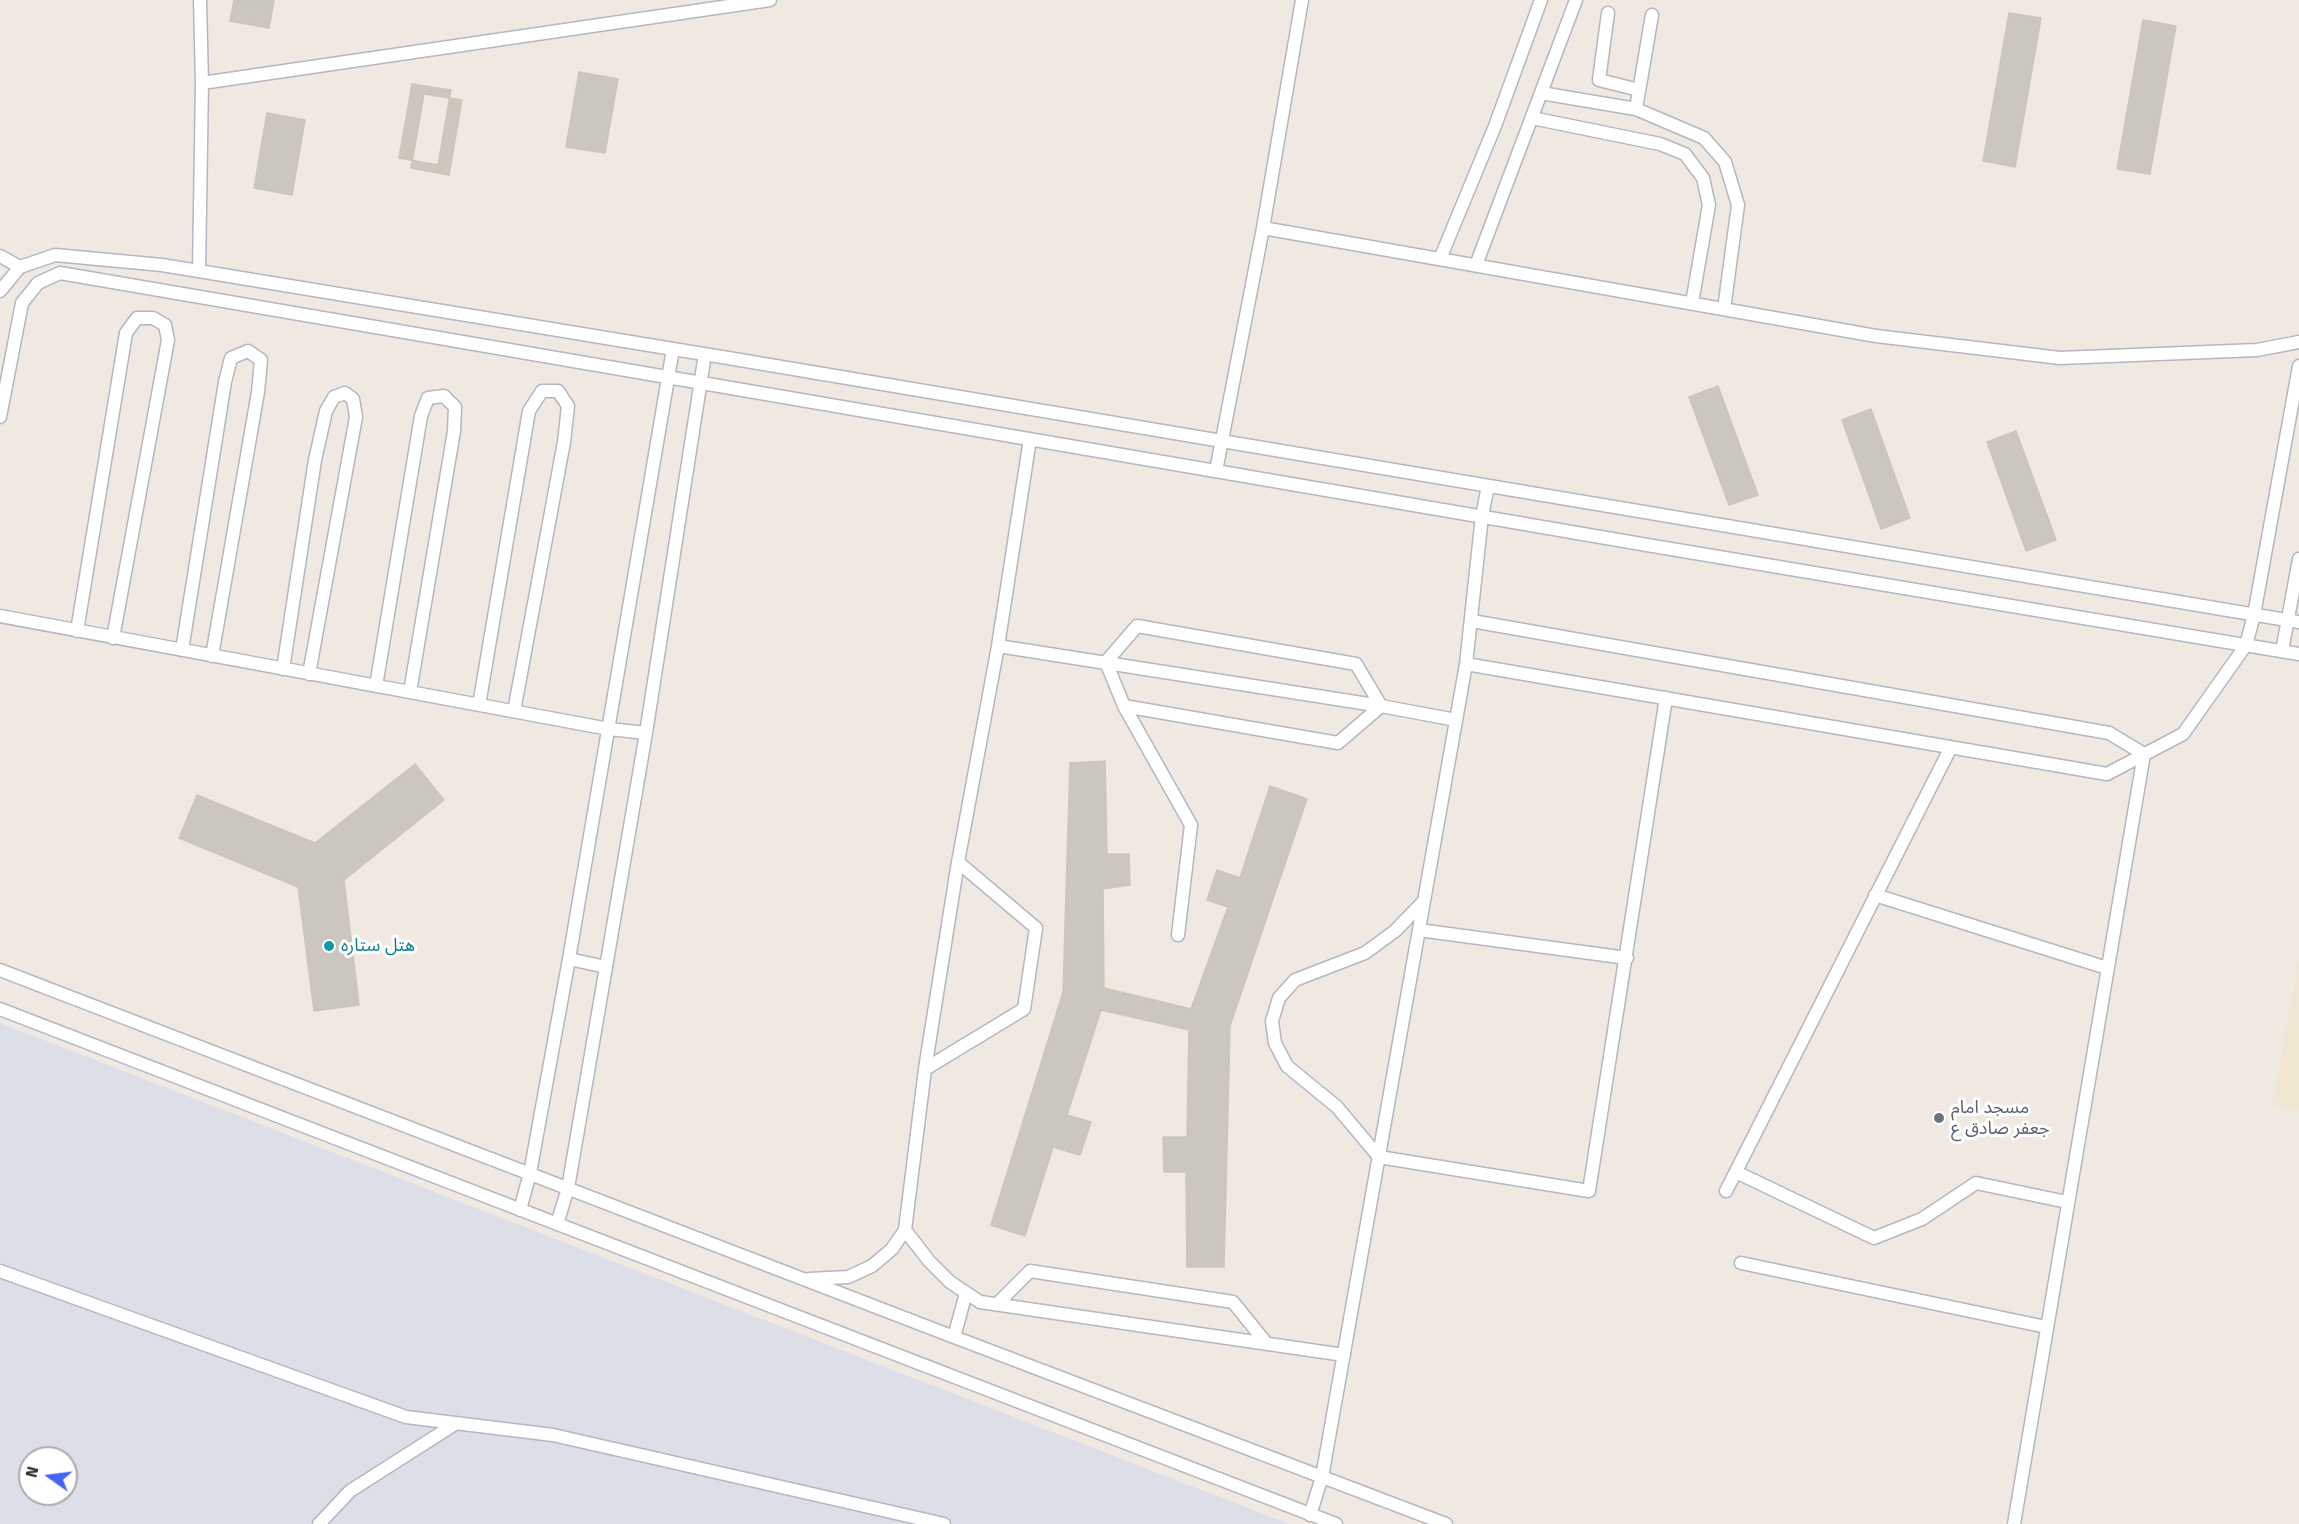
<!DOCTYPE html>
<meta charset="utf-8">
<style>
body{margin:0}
#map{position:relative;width:2299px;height:1524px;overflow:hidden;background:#efe9e1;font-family:"Fira Sans",sans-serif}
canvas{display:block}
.north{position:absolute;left:18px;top:1446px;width:60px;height:60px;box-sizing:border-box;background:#fff;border:2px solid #ababab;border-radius:50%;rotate:284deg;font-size:16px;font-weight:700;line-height:24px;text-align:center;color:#2e2e2e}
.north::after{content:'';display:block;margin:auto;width:21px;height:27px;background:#4264fb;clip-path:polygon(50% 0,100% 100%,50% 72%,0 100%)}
</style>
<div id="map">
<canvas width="2299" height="1524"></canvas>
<div class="north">N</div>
</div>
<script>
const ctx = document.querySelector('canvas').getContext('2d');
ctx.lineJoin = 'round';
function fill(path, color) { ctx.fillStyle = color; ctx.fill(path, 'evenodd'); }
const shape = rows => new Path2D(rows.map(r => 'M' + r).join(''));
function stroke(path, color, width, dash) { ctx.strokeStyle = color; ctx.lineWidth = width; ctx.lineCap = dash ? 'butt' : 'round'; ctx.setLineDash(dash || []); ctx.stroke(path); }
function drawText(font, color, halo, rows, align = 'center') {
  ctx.font = font + ' "Fira Sans","Noto Sans Arabic",sans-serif'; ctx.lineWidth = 6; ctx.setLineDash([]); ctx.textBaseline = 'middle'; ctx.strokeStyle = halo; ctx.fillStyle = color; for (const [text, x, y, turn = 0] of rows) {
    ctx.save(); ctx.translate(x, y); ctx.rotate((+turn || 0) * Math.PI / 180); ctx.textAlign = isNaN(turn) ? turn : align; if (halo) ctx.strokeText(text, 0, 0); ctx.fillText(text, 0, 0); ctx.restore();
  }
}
fill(shape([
 [2299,961,2299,1110,2272,1105]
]), '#f0e6d1');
fill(shape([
 [0,1023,1289,1524,0,1524],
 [30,1458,66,1458,66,1494,30,1494]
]), '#dcdee8');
const building = shape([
 [234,0,274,0,269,28,230,21,234,0],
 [2009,13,2041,18,2015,167,1983,161,2009,13],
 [2143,20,2176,26,2150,174,2117,169,2143,20],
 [579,72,618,79,605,153,566,147,579,72],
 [412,84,451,90,438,165,399,158,412,84],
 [424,94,462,100,449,175,411,168,424,94],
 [267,113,305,120,292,195,254,188,267,113],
 [1718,386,1758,495,1729,505,1689,397,1718,386],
 [1871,409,1910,518,1881,529,1842,420,1871,409],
 [2016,431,2056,540,2026,551,1987,442,2016,431],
 [1105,761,1107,854,1129,854,1130,885,1103,889,1104,988,1191,1009,1228,907,1207,900,1217,870,1240,878,1270,786,1307,799,1230,1026,1224,1267,1187,1267,1186,1172,1164,1172,1163,1137,1187,1137,1189,1030,1101,1010,1067,1115,1091,1122,1080,1155,1053,1147,1025,1236,991,1225,1063,992,1070,763,1105,761],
 [415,764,444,800,344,880,359,1005,314,1011,298,887,179,838,197,795,315,843,415,764]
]);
fill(building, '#cbc7bf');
stroke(building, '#cbc5ba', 1.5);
const service = shape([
 [1608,13,1599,80,1639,90],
 [202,83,770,0],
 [1541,93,1636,109,1704,138,1725,162,1738,205,1724,309],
 [1636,109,1652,15],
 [1532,118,1660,144,1685,154,1703,178,1709,205,1692,303],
 [1263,228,1876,336,2060,358,2257,350,2299,342],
 [0,256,20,267],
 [1440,259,1495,126,1541,0],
 [1476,265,1576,0],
 [199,271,202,83,200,0],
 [0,291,20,267,55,255,162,265,728,358,2299,622],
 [0,417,22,303,38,283,60,273,1653,546,2299,654],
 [1216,471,1263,228,1302,0],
 [0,616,609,729,646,733],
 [1472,621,2109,733,2144,754],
 [1137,626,1356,664,1381,706,1338,743,1124,706,1106,662,1137,626],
 [77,631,126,333,137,318,153,318,165,325,168,340,113,638],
 [998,646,1381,706,1456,720],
 [182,650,225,382,231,358,248,351,261,360,258,392,212,656],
 [2282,651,2299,559],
 [1466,664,2107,774,2183,734,2246,645,2254,615,2299,366],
 [283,669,315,460,326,411,334,397,345,393,353,399,356,417,309,674],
 [376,686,421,416,428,398,444,396,455,407,454,431,410,692],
 [479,705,529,411,542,391,558,391,568,406,564,442,514,711],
 [1124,706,1191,825,1178,935],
 [1875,895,2107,968],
 [1424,901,1395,931,1365,953,1295,980,1279,998,1272,1021,1275,1043,1287,1066,1337,1107,1379,1157,1589,1191,1666,698],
 [1419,930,1627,958],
 [569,959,606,967],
 [0,970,954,1337,1446,1524],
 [0,1009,1336,1524],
 [925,1069,1024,1009,1036,928,958,862],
 [1736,1172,1874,1238,1922,1219,1976,1183,2067,1202],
 [1726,1191,1951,747],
 [520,1210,530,1173,569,959,673,349],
 [557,1224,568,1188,606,967,646,733,705,354],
 [905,1230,929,1261,950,1282,980,1302,1344,1355],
 [1741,1263,2046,1327],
 [0,1271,406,1417,553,1435,944,1524],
 [809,1279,848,1277,872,1266,892,1249,905,1230,925,1069,958,862,998,646,1030,439],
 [997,1304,1030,1271,1233,1302,1267,1344],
 [954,1337,966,1293],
 [1310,1515,1322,1477,1466,664,1482,516,1488,486],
 [319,1524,350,1491,455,1424],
 [2014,1524,2144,754]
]);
stroke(service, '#b4b7c1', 15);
stroke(service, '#fff', 12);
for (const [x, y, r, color] of [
 [329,946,6,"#0f9aa8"],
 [1939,1118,6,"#6b7280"]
]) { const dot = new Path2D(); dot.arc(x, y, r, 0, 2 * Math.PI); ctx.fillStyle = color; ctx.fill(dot); stroke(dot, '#fff', 2); }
drawText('18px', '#0d838f', '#fff', [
 ["هتل ستاره",341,946]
], 'left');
drawText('18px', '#5b616d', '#fff', [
 ["مسجد امام",1951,1108],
 ["جعفر صادق ع",1951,1129]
], 'left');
</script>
